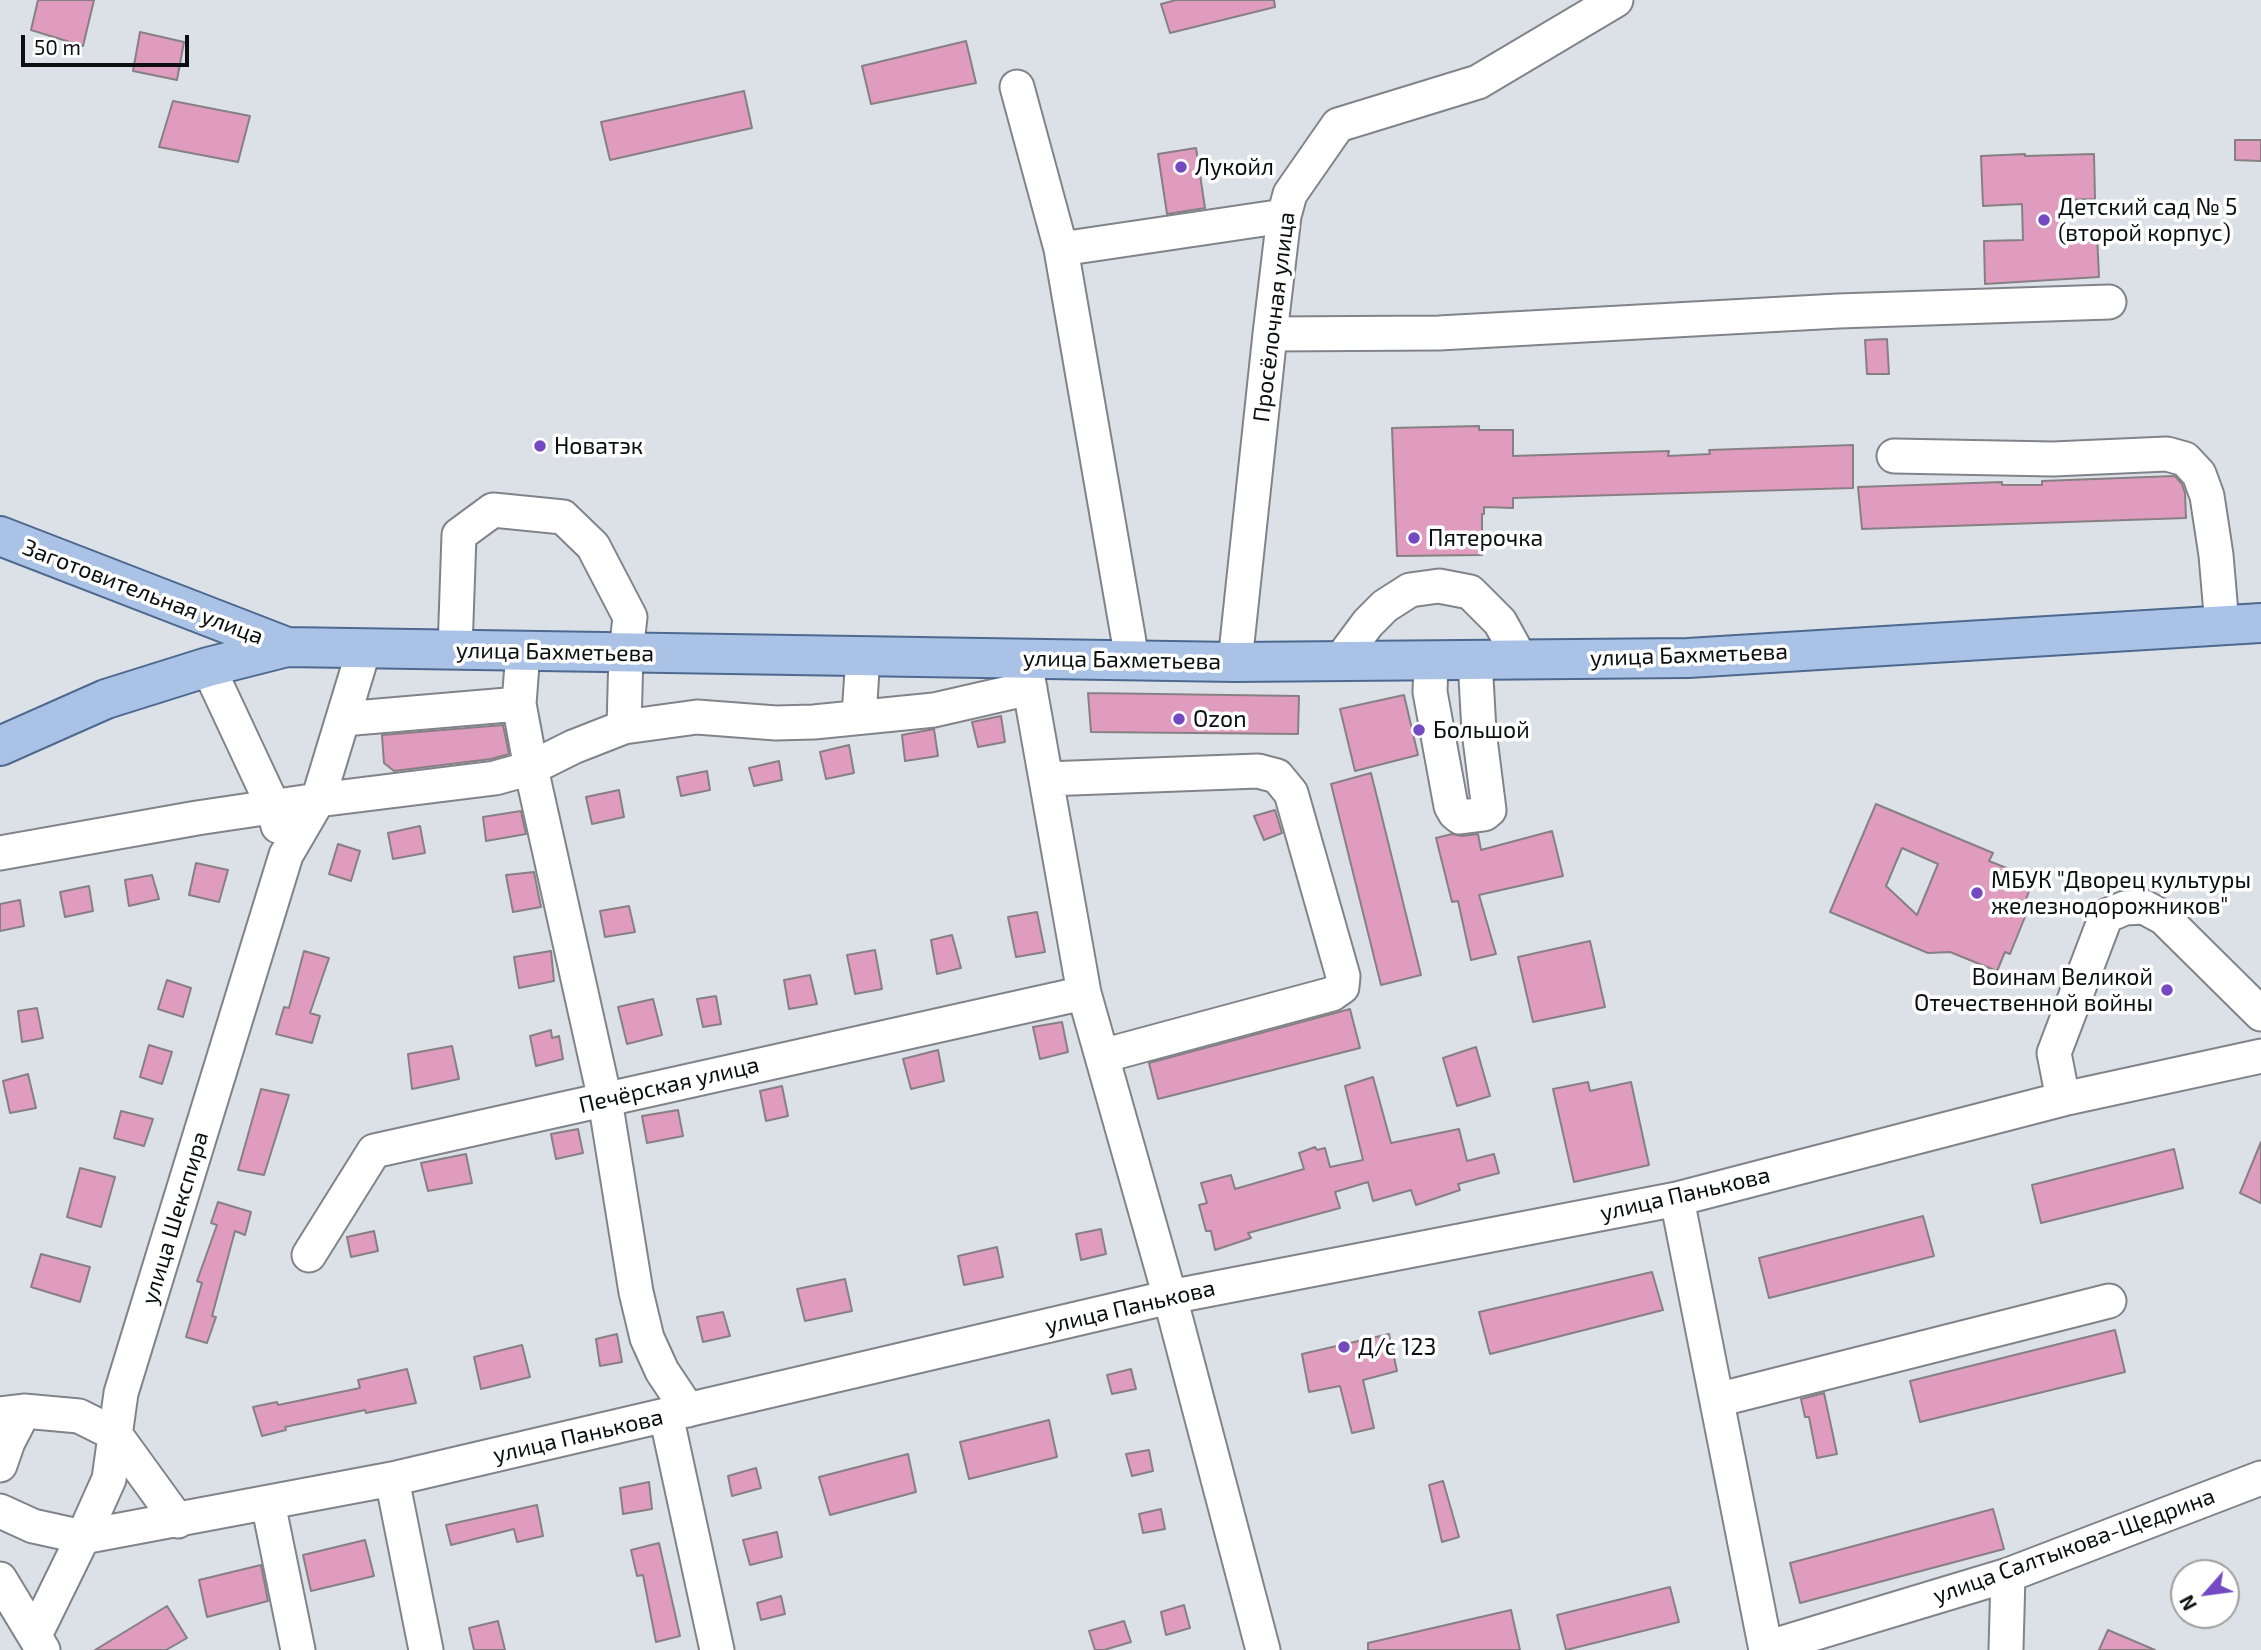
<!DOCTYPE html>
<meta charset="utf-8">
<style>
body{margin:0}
#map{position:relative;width:2261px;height:1650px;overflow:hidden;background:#dce1e8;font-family:"Exo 2",sans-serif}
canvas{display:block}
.north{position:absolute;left:2170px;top:1559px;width:70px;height:70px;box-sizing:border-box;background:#fff;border:2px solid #9e9f9f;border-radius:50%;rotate:242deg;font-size:19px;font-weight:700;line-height:28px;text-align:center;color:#0c0e10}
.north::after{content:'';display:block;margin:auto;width:24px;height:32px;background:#7549c2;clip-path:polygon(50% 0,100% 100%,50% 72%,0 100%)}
.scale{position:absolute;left:21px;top:35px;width:168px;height:32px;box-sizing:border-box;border:4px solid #0c0e10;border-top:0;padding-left:9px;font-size:21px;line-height:24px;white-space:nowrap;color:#0c0e10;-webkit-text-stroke:5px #fff;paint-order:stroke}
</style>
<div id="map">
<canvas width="2261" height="1650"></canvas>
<div class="north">N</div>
<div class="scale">50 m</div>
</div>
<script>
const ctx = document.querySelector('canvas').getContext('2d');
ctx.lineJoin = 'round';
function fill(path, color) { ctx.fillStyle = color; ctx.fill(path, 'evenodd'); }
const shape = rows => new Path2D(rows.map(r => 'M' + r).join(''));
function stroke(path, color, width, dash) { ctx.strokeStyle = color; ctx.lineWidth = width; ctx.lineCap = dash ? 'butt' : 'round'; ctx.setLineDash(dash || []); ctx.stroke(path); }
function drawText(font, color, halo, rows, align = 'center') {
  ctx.font = font + ' "Exo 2",sans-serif'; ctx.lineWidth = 7; ctx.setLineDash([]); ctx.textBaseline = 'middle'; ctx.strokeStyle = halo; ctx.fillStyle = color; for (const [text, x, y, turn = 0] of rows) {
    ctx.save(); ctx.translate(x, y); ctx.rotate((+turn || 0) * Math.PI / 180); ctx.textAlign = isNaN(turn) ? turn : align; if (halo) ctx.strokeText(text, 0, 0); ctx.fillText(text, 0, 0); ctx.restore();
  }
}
const building = shape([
 [38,0,94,0,83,46,31,30,38,0],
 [1176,0,1274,0,1275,7,1170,33,1161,4,1176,0],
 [140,32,184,42,177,80,133,71,140,32],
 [966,41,976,83,871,104,862,66,966,41],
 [744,91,752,128,610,160,601,122,744,91],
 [173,101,250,116,238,162,159,147,173,101],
 [2235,140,2261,140,2261,161,2235,160,2235,140],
 [1196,148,1205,208,1167,214,1158,154,1196,148],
 [2025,154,2025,156,2094,154,2095,199,2064,200,2066,235,2097,234,2099,277,1985,284,1984,241,2023,240,2022,204,1983,206,1981,156,2025,154],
 [1887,339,1889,374,1867,374,1865,340,1887,339],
 [1479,426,1479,430,1513,430,1513,456,1669,451,1668,456,1710,454,1709,450,1853,445,1853,488,1513,498,1513,508,1484,507,1484,514,1482,514,1482,555,1397,556,1392,428,1479,426],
 [2175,476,2182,484,2185,493,2186,518,1862,529,1858,487,2002,482,2002,485,2042,485,2042,481,2175,476],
 [1088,693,1299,696,1298,734,1091,732,1088,693],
 [1404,695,1418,755,1355,771,1340,709,1404,695],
 [1001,716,1005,742,978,747,972,722,1001,716],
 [503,725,509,754,491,759,394,771,384,763,382,735,503,725],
 [934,729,938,756,905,761,902,735,934,729],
 [849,745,854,773,826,779,820,752,849,745],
 [779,761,782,780,754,786,749,768,779,761],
 [707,771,710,790,681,796,677,777,707,771],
 [1371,773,1421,975,1381,985,1331,784,1371,773],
 [619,790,624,817,592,824,586,797,619,790],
 [1876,804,1993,853,1989,861,2034,879,2026,899,2031,902,2010,954,2005,952,1997,971,1950,952,1928,953,1830,912,1876,804],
 [1902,848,1938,864,1917,915,1886,886,1902,848],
 [1275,810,1282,833,1264,840,1254,816,1275,810],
 [521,811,526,834,486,841,483,817,521,811],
 [420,826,425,853,393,859,388,833,420,826],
 [1552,831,1563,876,1479,895,1496,954,1471,960,1458,901,1452,902,1436,838,1452,834,1462,836,1478,834,1481,850,1552,831],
 [338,844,360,851,351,881,329,874,338,844],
 [196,863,228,870,219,902,189,895,196,863],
 [534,872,541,907,513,912,506,875,534,872],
 [152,875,159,899,129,906,125,880,152,875],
 [89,886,93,911,65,917,60,892,89,886],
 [20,900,24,926,0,931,0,904,20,900],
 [629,906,635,932,605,937,600,911,629,906],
 [1037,912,1045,952,1016,957,1008,917,1037,912],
 [952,935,961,968,937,974,931,940,952,935],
 [1590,941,1605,1007,1533,1022,1518,957,1590,941],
 [875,950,882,989,855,994,847,955,875,950],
 [304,951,329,958,310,1013,320,1016,312,1043,276,1034,284,1007,289,1008,304,951],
 [551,951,554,981,519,988,514,957,551,951],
 [810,975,817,1004,789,1009,784,980,810,975],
 [167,980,191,988,183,1017,158,1009,167,980],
 [716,996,721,1024,703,1027,697,999,716,996],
 [653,999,662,1035,627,1044,618,1007,653,999],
 [37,1008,43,1038,22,1042,18,1011,37,1008],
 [1350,1009,1360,1048,1158,1099,1149,1063,1350,1009],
 [1062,1022,1068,1052,1040,1059,1033,1027,1062,1022],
 [551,1030,552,1038,559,1036,563,1059,536,1066,530,1036,551,1030],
 [149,1045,172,1052,162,1084,140,1077,149,1045],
 [452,1046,459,1079,412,1089,408,1054,452,1046],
 [1476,1047,1490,1096,1457,1106,1443,1058,1476,1047],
 [938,1050,944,1081,911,1089,903,1059,938,1050],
 [28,1074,36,1108,10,1113,3,1081,28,1074],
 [1373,1077,1391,1143,1459,1129,1467,1161,1494,1154,1499,1173,1458,1184,1460,1190,1416,1205,1411,1190,1373,1201,1368,1182,1335,1192,1340,1208,1248,1233,1251,1238,1215,1250,1211,1231,1206,1231,1199,1205,1207,1203,1201,1183,1231,1175,1235,1189,1304,1169,1299,1153,1315,1147,1317,1150,1325,1148,1330,1167,1363,1160,1345,1086,1373,1077],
 [1588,1082,1590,1091,1631,1082,1649,1165,1574,1182,1553,1089,1588,1082],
 [782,1086,788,1116,766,1121,760,1091,782,1086],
 [261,1089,289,1095,264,1175,238,1170,261,1089],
 [678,1110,683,1136,647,1143,642,1116,678,1110],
 [121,1111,153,1119,144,1146,114,1138,121,1111],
 [578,1129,583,1153,556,1159,551,1134,578,1129],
 [2261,1142,2261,1203,2240,1193,2261,1142],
 [2174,1149,2183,1188,2041,1223,2032,1185,2174,1149],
 [466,1154,472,1183,428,1191,421,1163,466,1154],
 [80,1168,115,1177,101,1227,67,1217,80,1168],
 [218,1202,251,1212,245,1235,235,1231,212,1316,216,1317,207,1343,186,1337,202,1283,197,1281,217,1225,211,1223,218,1202],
 [1923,1216,1934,1256,1769,1298,1759,1258,1923,1216],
 [1101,1229,1106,1254,1081,1260,1076,1234,1101,1229],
 [374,1231,378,1251,351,1257,347,1237,374,1231],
 [997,1247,1003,1277,964,1285,958,1256,997,1247],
 [41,1254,90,1267,80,1302,31,1287,41,1254],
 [1652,1272,1663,1310,1490,1354,1479,1312,1652,1272],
 [845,1279,852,1311,805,1321,797,1289,845,1279],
 [723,1312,730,1336,703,1342,697,1317,723,1312],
 [2115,1330,2125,1372,1920,1422,1910,1381,2115,1330],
 [617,1334,622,1362,600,1366,596,1339,617,1334],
 [1389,1334,1397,1371,1363,1380,1374,1428,1352,1433,1340,1386,1309,1392,1302,1354,1389,1334],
 [522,1345,530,1377,481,1389,474,1357,522,1345],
 [407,1369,416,1403,366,1413,365,1410,285,1427,286,1430,262,1436,253,1407,277,1402,278,1405,360,1388,358,1380,407,1369],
 [1131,1369,1136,1389,1112,1394,1107,1375,1131,1369],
 [1824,1393,1837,1454,1817,1458,1809,1417,1805,1417,1801,1399,1824,1393],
 [1049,1420,1057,1457,969,1479,960,1442,1049,1420],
 [1149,1450,1153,1471,1132,1476,1126,1454,1149,1450],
 [908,1454,916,1492,830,1515,819,1477,908,1454],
 [756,1468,761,1488,732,1496,728,1476,756,1468],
 [1443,1481,1459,1537,1442,1542,1429,1485,1443,1481],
 [649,1482,652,1509,623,1514,620,1488,649,1482],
 [537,1505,543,1536,517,1542,514,1529,451,1545,446,1525,537,1505],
 [1161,1509,1165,1529,1143,1533,1139,1514,1161,1509],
 [1993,1509,2004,1549,1800,1603,1790,1563,1993,1509],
 [777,1532,782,1557,750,1565,743,1540,777,1532],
 [365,1540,374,1576,311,1591,303,1555,365,1540],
 [659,1543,680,1636,656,1642,643,1575,637,1576,631,1550,659,1543],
 [261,1565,268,1601,207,1617,199,1580,261,1565],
 [1670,1587,1679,1622,1566,1650,1557,1615,1670,1587],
 [781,1596,785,1614,761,1620,757,1603,781,1596],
 [1184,1605,1190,1628,1166,1635,1161,1612,1184,1605],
 [167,1606,187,1638,166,1650,95,1650,167,1606],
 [1511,1610,1520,1650,1368,1650,1368,1643,1511,1610],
 [498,1621,505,1650,474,1650,469,1628,498,1621],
 [1124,1621,1131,1642,1104,1650,1095,1650,1089,1631,1124,1621],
 [2108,1630,2155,1650,2099,1650,2108,1630]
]);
fill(building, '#df9cbe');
stroke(building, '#878083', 2);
const minor = shape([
 [1017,87,1061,249,1132,659],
 [1061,249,1284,216],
 [1270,334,1439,333,1838,311,2109,302],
 [1894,456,2053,459,2167,454,2185,459,2199,474,2207,496,2216,555,2222,625],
 [455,650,459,535,493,510,563,517,593,546,630,617,626,653,624,727],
 [523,651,519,704,531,768,605,1100,636,1292,647,1338,662,1371,688,1410],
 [1431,661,1430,692,1451,806,1455,813,1460,817,1484,814,1489,810,1479,731,1475,660],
 [1235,662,1270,334,1284,216,1290,194,1338,125,1478,82,1616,0],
 [1339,662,1368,623,1385,606,1410,590,1439,586,1470,592,1500,622,1521,660],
 [208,667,273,806,278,826],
 [1026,667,1084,993,1170,1297,1263,1650],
 [859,716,863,656],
 [343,719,519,704],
 [1046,779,1258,771,1277,776,1291,793,1343,976,1342,987,1332,994,1102,1056],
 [0,853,197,818,318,800,495,778,531,768,573,747,624,727,697,717,776,723,814,722,934,710,1030,688],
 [2063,1099,2054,1053,2106,916,2125,908,2144,907,2164,918,2261,1014],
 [1677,1199,1766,1650],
 [309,1255,374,1151,1084,993],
 [1717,1400,2109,1301],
 [0,1414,24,1411,79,1416,115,1434,178,1521],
 [666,1415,717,1650],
 [0,1465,8,1442,24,1411],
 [392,1479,426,1650],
 [268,1503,298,1650],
 [0,1511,33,1526,83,1537,392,1479,1170,1297,1677,1199,2063,1099,2261,1056],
 [0,1579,43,1650],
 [35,1635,83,1537,109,1479,121,1393,286,855,318,800,364,649],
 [1766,1648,2008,1575,2261,1478],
 [2006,1650,2008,1575]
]);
const major = shape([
 [0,536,287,647],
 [0,746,106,699,208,667,287,647,1235,662,1688,658,2261,623]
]);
stroke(minor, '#80848a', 37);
stroke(major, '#4e698f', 42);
stroke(minor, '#fff', 33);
stroke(major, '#aac2e5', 38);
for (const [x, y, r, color] of [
 [1181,167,7,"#7549c2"],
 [2044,220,7,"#7549c2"],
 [540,446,7,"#7549c2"],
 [1414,538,7,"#7549c2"],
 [1179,719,7,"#7549c2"],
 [1419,730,7,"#7549c2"],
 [1977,893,7,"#7549c2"],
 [2167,990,7,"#7549c2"],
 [1344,1347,7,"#7549c2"]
]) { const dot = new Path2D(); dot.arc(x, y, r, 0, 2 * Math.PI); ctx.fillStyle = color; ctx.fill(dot); stroke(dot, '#fff', 2.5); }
drawText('23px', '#0c0e10', '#fff', [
 ["Лукойл",1195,167],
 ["Детский сад № 5",2058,207],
 ["(второй корпус)",2058,233],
 ["Новатэк",554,446],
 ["Пятерочка",1428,538],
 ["Ozon",1193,719],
 ["Большой",1433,730],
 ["МБУК \"Дворец культуры",1991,880],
 ["железнодорожников\"",1991,906],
 ["Воинам Великой",2153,977,"right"],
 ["Отечественной войны",2153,1003,"right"],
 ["Д/с 123",1358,1347]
], 'left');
drawText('23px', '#0c0e10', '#fff', [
 ["Просёлочная улица",1274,317,-83],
 ["Заготовительная улица",143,592,21],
 ["улица Бахметьева",555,652,1],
 ["улица Бахметьева",1689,655,-2],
 ["улица Бахметьева",1122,660,1],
 ["Печёрская улица",669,1085,-13],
 ["улица Панькова",1685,1194,-13],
 ["улица Шекспира",175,1218,-73],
 ["улица Панькова",1130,1307,-13],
 ["улица Панькова",578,1436,-13],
 ["улица Салтыкова-Щедрина",2074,1546,-20]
]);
</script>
